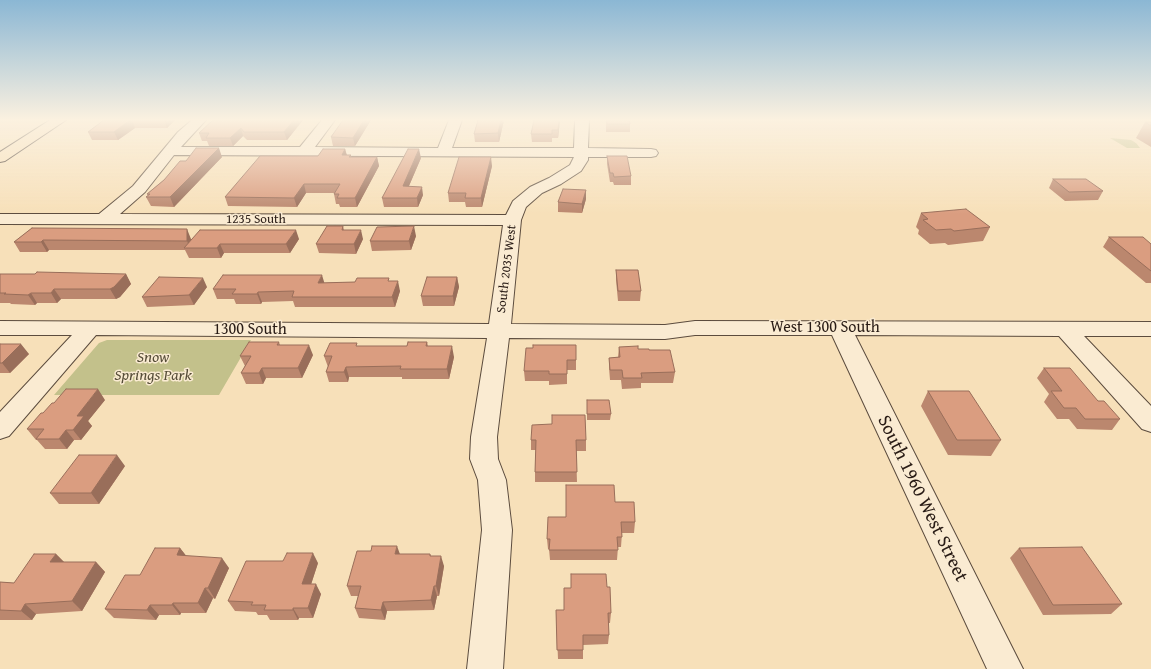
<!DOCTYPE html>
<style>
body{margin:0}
canvas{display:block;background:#f7e0b9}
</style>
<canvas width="1151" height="669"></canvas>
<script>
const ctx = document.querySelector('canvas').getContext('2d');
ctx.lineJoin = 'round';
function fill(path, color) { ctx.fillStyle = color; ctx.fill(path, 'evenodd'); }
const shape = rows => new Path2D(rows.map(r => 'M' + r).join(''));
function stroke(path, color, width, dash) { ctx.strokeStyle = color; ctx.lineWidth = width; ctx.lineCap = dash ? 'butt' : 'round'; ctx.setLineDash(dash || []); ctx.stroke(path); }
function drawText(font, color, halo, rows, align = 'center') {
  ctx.font = font + ' "Gentium Book Plus",serif'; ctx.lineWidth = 3; ctx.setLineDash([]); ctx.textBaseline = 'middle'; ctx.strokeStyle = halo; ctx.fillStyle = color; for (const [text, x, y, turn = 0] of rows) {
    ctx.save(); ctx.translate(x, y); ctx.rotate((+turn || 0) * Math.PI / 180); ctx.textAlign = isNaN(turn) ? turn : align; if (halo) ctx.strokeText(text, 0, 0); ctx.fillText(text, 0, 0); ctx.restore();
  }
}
fill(shape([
 [1110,138,1131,140,1136,143,1140,148,1127,148],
 [107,340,251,340,219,395,54,395,99,343]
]), '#c3c18b');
const minor = shape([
 [192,120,206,120,181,147,300,147,322,120,335,120,315,147,438,148,449,120,462,120,452,148,574,148,575,120,589,120,588,148,651,149,656,150,658,153,656,156,651,157,588,157,588,160,581,171,561,184,542,193,526,207,521,220,511,324,665,325,695,321,1151,322,1151,336,1084,336,1151,406,1151,432,1142,429,1059,336,855,335,1023,669,987,669,832,335,695,335,665,339,509,338,497,437,498,459,506,480,512,530,503,669,467,669,482,530,478,480,470,459,471,437,487,338,96,335,9,436,0,439,0,412,72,335,0,335,0,321,489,324,503,225,0,224,0,214,99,214,133,186,178,132,192,120],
 [174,155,574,157,570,165,549,178,530,187,513,201,506,215,120,214,145,192,174,155]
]);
const major = shape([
 [50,120,66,120,5,161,0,162,0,152,50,120]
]);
stroke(minor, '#5c4c3e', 2);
stroke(major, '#281b15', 2);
fill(minor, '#faebd2');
fill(major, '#f7e0b9');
fill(shape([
 [104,120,175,120,167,128,135,128,118,140,92,140,88,132],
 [303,120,287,140,247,140,243,136,233,146,209,146,207,141,202,141,199,133],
 [343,120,371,120,355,146,333,146,331,137],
 [478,120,504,120,499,142,475,142,474,134],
 [560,120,558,138,552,138,552,142,532,142,531,134],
 [606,120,629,120,630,124,630,132,606,132],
 [1145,122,1151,122,1151,147,1136,138],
 [345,149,347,155,352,157,377,157,379,166,357,207,340,207,339,204,336,204,334,194,335,193,306,193,297,207,228,206,225,197,318,156],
 [607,156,631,176,631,185,614,185,613,182,610,182,607,164],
 [222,157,174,207,151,206,146,197,148,196,147,194,186,161],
 [421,158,409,186,423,195,418,207,384,207,382,198],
 [492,166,482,207,466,207,465,202,449,202,448,193],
 [1053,179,1103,191,1098,200,1065,201,1049,188],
 [586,190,586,199,582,213,558,212,558,202],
 [921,213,990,227,983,241,948,245,945,243,930,244,918,234,919,230,916,227],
 [343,226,344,230,363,239,356,254,319,253,316,244],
 [32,228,191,239,191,240,299,239,290,253,224,253,221,258,189,258,185,250,49,250,47,252,20,252,14,242],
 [416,236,411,250,372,251,370,241],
 [1109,237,1151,244,1151,283,1146,283,1103,247],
 [616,270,641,291,640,301,618,301,616,280],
 [0,274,126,274,131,284,120,297,116,299,61,299,57,303,37,303,35,305,11,304,10,303,0,303],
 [457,277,459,287,454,306,423,306,421,296],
 [390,281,400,291,395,307,295,307,293,301,262,302,261,304,236,304,234,299,217,299,213,289,324,283],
 [207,287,194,305,147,307,142,297],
 [279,342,280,345,313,355,302,378,266,378,263,384,246,384,241,373,245,366,240,356],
 [427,342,428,346,454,357,449,379,402,379,402,377,349,377,348,382,329,382,326,372,328,367,324,356,358,346,407,346],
 [0,344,29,354,10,373,0,373],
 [576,345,576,370,567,370,567,384,549,385,549,381,525,381,524,371,533,348],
 [619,347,649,350,675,372,673,383,641,383,641,388,622,389,621,380,610,380,609,368,609,358,618,357],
 [1044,368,1098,401,1120,419,1112,430,1077,429,1069,419,1057,419,1044,402,1049,394,1037,378],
 [928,391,1001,440,991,456,948,455,921,406],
 [105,400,88,421,92,426,81,440,74,440,67,449,45,449,37,440,36,440,27,429,43,413],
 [587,400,611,414,610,420,587,420],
 [531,440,586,440,586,451,576,451,577,482,535,482,535,472,536,450,531,450],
 [125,466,99,504,59,504,50,493],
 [615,502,635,522,634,533,622,533,621,547,618,547,617,560,550,560,549,549,548,549,547,539,566,517],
 [180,548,186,556,229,568,215,599,213,598,206,613,181,613,180,615,159,615,156,620,114,618,105,609,140,575],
 [1019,548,1122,604,1111,614,1043,615,1010,558],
 [56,554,64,562,96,562,105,572,82,611,36,614,32,620,0,620,0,582,14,583],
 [400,554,430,554,431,556,444,566,439,596,437,596,434,610,387,611,385,620,359,618,355,608,358,596,351,596,347,586],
 [318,563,311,584,321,594,313,618,299,618,298,620,270,620,267,615,258,615,256,612,235,611,228,601],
 [607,587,611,613,610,623,608,623,609,635,608,644,583,645,583,659,558,659,556,610,564,610]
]), '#bb876e');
fill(shape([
 [130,120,132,120,135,128,118,140,114,132],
 [164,120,175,120,167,128],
 [294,120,303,120,287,140,284,132],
 [364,120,371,120,355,146,353,138],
 [501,120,504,120,499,142,498,133],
 [559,120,560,120,558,138,558,130],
 [241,128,243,136,233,146,230,138],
 [219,148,222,157,174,207,170,197],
 [345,149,347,157,342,155],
 [419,149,421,158,405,195,403,186],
 [377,157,379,166,357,207,355,198],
 [491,157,492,166,482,207,481,198],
 [304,184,306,193,297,207,294,198],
 [422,187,423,195,418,207,417,198],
 [586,190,586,199,582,213,582,204],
 [414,226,416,236,411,250,409,241],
 [187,229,191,239,191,248,190,248,187,241],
 [296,230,299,239,290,253,286,244],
 [361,230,363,239,356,254,354,244],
 [43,240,49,250,47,252,41,242],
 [220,244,224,253,221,258,217,248],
 [126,274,131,284,120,297,116,299,110,289],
 [322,275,325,285,318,283],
 [457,277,459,287,454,306,453,296],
 [203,278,207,287,194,305,189,295],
 [398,281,400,291,395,307,392,297],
 [54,289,61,299,57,303,51,293],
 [258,292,262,302,261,304,257,294],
 [31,293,37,303,35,305,28,295],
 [21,344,29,354,10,373,2,363],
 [309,345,313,355,302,378,298,368],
 [452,346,454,357,449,379,447,369],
 [346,367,349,377,348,382,344,372],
 [262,368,266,378,263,384,259,373],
 [98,389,105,400,88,421,92,426,81,440,73,430,77,416],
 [66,430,74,440,67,449,59,439],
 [117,455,125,466,99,504,91,493],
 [397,546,401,557,395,554],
 [180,548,188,558,177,555],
 [313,553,318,563,308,594,302,584],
 [56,554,66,564,50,562],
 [441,556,444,566,439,596,436,586],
 [222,558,229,568,215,599,208,588],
 [96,562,105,572,82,611,72,601],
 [316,584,321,594,313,618,308,608],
 [434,586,437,596,434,610,431,600],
 [205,588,213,598,206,613,198,603],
 [383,602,387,611,385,620,381,610],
 [173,603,181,613,180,615,172,605],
 [25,604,36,614,32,620,21,611],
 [150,605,159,615,156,620,147,610],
 [293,608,299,618,298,620,293,610]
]), '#996e5a');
const building = shape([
 [104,120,130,120,114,132,88,132,104,120],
 [213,120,294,120,284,132,244,132,241,128,230,138,206,138,209,133,199,133,213,120],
 [343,120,364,120,353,138,331,137,343,120],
 [478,120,501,120,498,133,474,134,478,120],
 [534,120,559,120,558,130,552,130,552,134,531,134,534,120],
 [607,120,629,120,630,124,607,124,607,120],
 [1145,122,1151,122,1151,126,1145,122],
 [196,148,219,148,170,197,146,197,150,194,147,194,164,180,180,161,186,161,196,148],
 [323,149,345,149,342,155,351,155,349,157,377,157,355,198,337,198,339,194,334,194,340,184,304,184,294,198,225,197,260,156,318,156,323,149],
 [408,149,419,149,403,186,422,187,417,198,382,198,408,149],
 [607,156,627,156,631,176,614,177,613,173,610,173,607,156],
 [459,157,491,157,481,198,465,198,466,193,448,193,459,157],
 [1053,179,1086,179,1103,191,1069,192,1053,179],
 [563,189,586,190,582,204,558,202,563,189],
 [966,209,990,227,954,231,951,229,936,230,923,220,928,219,921,213,966,209],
 [327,226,343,226,342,230,361,230,354,244,316,244,327,226],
 [414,226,409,241,370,241,377,227,414,226],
 [32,228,187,229,187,241,43,240,41,242,14,242,32,228],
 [200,230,296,230,286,244,220,244,217,248,184,248,200,230],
 [1109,237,1143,237,1151,244,1151,271,1109,237],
 [616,270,638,270,641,291,618,291,616,270],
 [37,272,126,274,114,287,110,289,54,289,51,293,31,293,28,295,4,294,6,293,0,293,0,274,35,274,37,272],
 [223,275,322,275,318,283,355,282,357,278,389,278,388,281,398,281,392,297,292,297,294,291,258,292,257,294,232,294,236,289,213,289,223,275],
 [159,277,203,278,189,295,142,297,159,277],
 [427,277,457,277,453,296,421,296,427,277],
 [249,342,279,342,277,345,309,345,298,368,262,368,259,373,241,373,251,356,240,356,249,342],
 [408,342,427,342,426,346,452,346,447,369,400,369,401,366,346,367,344,372,326,372,332,356,324,356,330,343,357,343,356,346,407,346,408,342],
 [0,344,21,344,2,363,0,363,0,344],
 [533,345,576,345,576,360,567,360,567,374,549,374,549,371,524,371,526,348,533,348,533,345],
 [638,346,638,349,649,349,649,350,670,350,675,372,641,373,642,378,623,378,622,370,610,370,609,358,620,357,619,347,638,346],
 [1044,368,1070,368,1098,401,1104,401,1120,419,1085,419,1076,408,1064,408,1051,391,1062,391,1044,368],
 [66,389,98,389,77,416,84,416,73,430,66,430,59,439,36,439,44,429,27,429,41,413,43,413,52,403,54,403,66,389],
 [928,391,969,391,1001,440,957,440,928,391],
 [587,400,609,400,611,414,587,414,587,400],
 [552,415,585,415,586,440,576,440,577,472,535,472,536,440,531,440,532,425,552,424,552,415],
 [79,455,117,455,91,493,50,493,79,455],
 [566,485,614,485,615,502,634,502,635,522,621,522,622,537,617,537,618,550,549,550,550,539,547,539,548,517,566,517,566,485],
 [372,546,397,546,395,554,430,554,430,556,441,556,436,586,434,586,431,600,383,602,381,610,355,608,361,586,347,586,357,551,371,551,372,546],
 [1082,547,1122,604,1053,605,1019,548,1082,547],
 [155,548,180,548,177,555,222,558,208,588,205,588,198,603,173,603,172,605,150,605,147,610,105,609,125,575,140,575,155,548],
 [287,553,313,553,302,584,316,584,308,608,293,608,293,610,264,610,266,605,251,605,253,602,228,601,246,561,283,561,287,553],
 [34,554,56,554,50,562,96,562,72,601,25,604,21,611,0,610,0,582,14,583,34,554],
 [571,574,606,574,607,587,610,587,611,613,608,613,609,635,583,635,583,650,557,650,556,610,564,610,564,588,571,588,571,574]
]);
fill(building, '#da9d80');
stroke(building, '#996e5a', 1);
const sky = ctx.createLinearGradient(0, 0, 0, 214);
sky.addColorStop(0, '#8bb7d4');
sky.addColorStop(0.56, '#fbf1e0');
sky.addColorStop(1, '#fbf1e000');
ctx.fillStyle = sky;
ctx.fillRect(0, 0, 1151, 214);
drawText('13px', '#281b15', '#faebd2', [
 ["1235 South",256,220],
 ["South 2035 West",507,269,-83]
]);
drawText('16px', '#281b15', '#faebd2', [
 ["West 1300 South",825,328],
 ["1300 South",250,330]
]);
drawText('italic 16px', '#564d38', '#faebd2', [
 ["Snow",153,358],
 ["Springs Park",153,376]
]);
drawText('19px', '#281b15', '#faebd2', [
 ["South 1960 West Street",922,499,64]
]);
</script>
